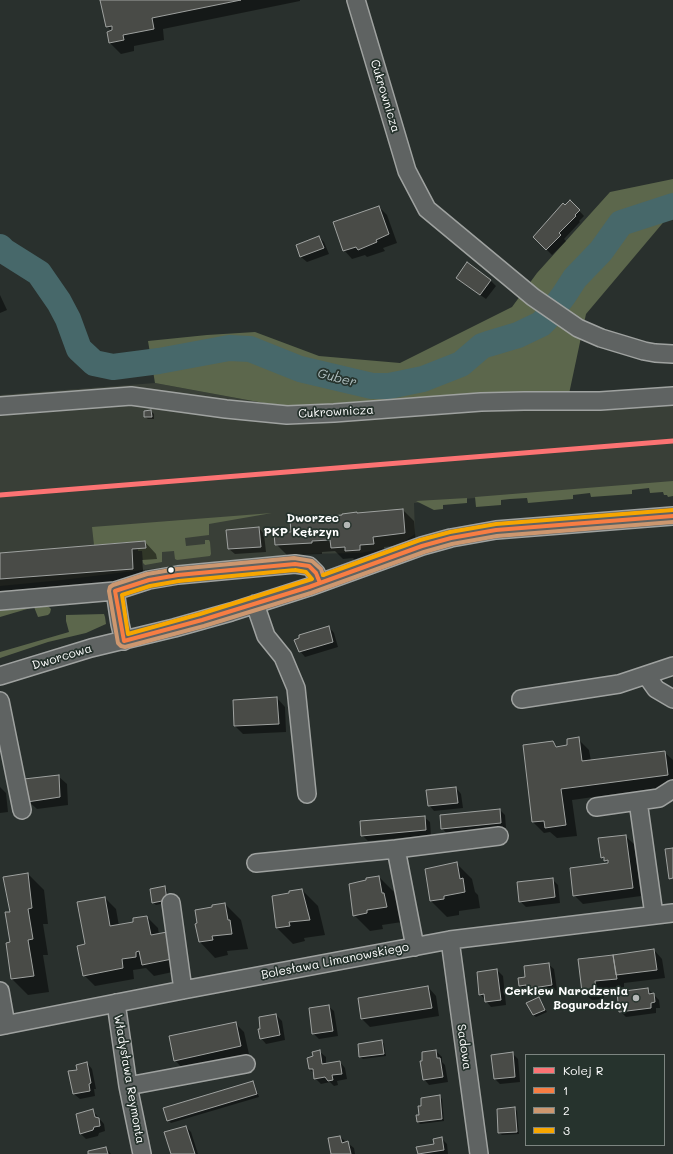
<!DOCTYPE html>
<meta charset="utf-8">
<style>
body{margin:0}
#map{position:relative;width:673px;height:1154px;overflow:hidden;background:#29302d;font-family:Mali,sans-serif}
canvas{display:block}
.legend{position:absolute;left:525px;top:1054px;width:140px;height:92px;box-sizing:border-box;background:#26332d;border:1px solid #7d8581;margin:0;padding:5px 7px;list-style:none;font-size:12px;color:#fff}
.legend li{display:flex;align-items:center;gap:8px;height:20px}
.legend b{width:20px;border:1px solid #7d8581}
</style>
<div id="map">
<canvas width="673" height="1154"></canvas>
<ul class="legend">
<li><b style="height:5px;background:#fc7373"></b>Kolej R</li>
<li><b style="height:5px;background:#f77d43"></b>1</li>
<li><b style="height:5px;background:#cd976f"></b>2</li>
<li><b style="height:5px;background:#f7a600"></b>3</li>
</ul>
</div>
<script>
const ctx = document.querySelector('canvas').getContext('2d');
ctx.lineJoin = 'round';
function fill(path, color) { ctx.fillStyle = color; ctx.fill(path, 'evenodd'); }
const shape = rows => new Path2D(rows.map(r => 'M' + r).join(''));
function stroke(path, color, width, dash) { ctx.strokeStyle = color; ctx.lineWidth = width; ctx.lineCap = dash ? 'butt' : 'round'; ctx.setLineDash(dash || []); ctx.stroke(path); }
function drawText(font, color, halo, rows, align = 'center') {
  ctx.font = font + ' Mali,sans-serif'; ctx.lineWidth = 3.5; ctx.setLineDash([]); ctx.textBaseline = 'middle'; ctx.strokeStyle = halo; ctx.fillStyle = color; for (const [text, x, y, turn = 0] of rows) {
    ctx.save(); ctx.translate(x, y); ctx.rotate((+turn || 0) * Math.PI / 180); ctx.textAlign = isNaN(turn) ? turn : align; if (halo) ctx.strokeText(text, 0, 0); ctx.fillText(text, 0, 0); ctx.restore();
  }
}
fill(shape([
 [155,383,280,406,673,404,673,482,414,503,415,534,398,546,360,553,296,554,150,569,62,580,0,586,0,395]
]), '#393f37');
fill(shape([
 [673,179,673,217,667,218,586,314,566,408,280,406,155,383,148,341,207,335,255,332,319,356,400,363,512,307,537,273,610,192],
 [673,481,673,496,668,497,667,495,664,495,663,492,650,493,649,488,632,490,632,494,591,497,590,493,573,495,573,499,528,503,527,498,510,499,501,500,501,505,476,507,475,497],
 [467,498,467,503,443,505,443,509,434,510,416,501],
 [272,513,209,524,209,535,185,538,186,546,205,544,205,540,209,540,210,542,211,554,210,556,177,560,175,559,174,551,162,552,162,562,145,565,143,563,142,551,138,551,138,549,131,542,94,545,92,527],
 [34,605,49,607,51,609,50,613,48,615,38,617,34,607,0,617,0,611,15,606],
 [104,614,105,617,106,624,86,633,48,642,0,658,0,652,69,632,66,621,66,615]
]), '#5c674c');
fill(shape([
 [101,0,300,0,300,1,163,29,164,40,134,46,134,51,121,54,110,43,108,32,112,31,107,26],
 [570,201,584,216,579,221,580,222,564,239,566,241,552,255,534,237],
 [379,207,387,215,397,243,383,248,385,251,367,257,365,255,352,259,344,250],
 [319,237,324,242,329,254,307,262,301,257,297,245],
 [457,278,490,280,496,286,486,299,463,283],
 [0,295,7,310,0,313],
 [151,411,154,414,154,419,148,419,145,417],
 [403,510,414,521,416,544,384,547,384,555,357,562,353,558,343,559,335,551,322,552,322,554,287,555,276,544,289,533,292,533,296,518,309,517,310,519],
 [259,528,264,534,266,552,235,554,229,549],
 [145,542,156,554,157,559,142,560,144,579,0,591,0,554],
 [329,627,334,633,338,647,305,657,300,651],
 [277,698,285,707,286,732,243,734,235,726],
 [578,739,589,750,591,761,664,752,673,760,673,786,572,800,577,836,557,838,550,832,544,833,533,822,553,742,558,747,568,746],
 [58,776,67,784,68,805,37,809,28,801],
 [0,787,6,793,8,812,0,813],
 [456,788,461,794,463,808,434,811,429,805],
 [500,810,505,815,506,828,447,834,442,828],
 [424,817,430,822,431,835,368,841,362,835],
 [625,836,634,844,641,896,583,904,574,895,609,864,602,857],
 [456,863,472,879,475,892,478,895,480,908,459,911,459,915,447,917,431,901,427,870],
 [28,874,44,890,48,924,43,924,48,955,43,955,49,992,28,995,12,979,7,944,12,943,11,912],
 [379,877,395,893,402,922,382,925,383,929,370,931,354,915],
 [552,879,558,885,560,903,526,907,520,901],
 [164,887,167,890,169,902,156,905,153,902],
 [302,890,318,906,325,935,304,938,305,941,293,944,277,928,273,897,290,894],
 [105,898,116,909,119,926,134,923,147,917,158,928,159,935,182,970,154,976,146,968,133,970,134,979,95,986,84,975,86,945],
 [225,904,241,920,248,949,227,951,228,955,215,958,200,942],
 [654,950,662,959,665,978,624,983,624,987,603,989,604,999,592,1000,583,992,580,960],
 [548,964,554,969,557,990,533,994,530,990,526,991,520,985],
 [497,970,503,976,506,1005,491,1007,480,994],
 [428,987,436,996,439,1016,370,1027,362,1019,359,998],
 [648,989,659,1000,660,1008,656,1008,656,1013,626,1017,620,1011],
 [539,998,547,1012,536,1017,533,1015],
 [328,1006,334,1011,338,1036,319,1039,313,1033],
 [276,1015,282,1021,285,1040,266,1044,261,1038],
 [235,1023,244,1032,249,1054,183,1069,175,1060],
 [382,1041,384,1044,386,1056,363,1059,360,1057],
 [436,1051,442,1057,442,1062,445,1065,448,1082,429,1085,424,1079],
 [320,1052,326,1057,326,1064,340,1062,345,1068,347,1079,337,1081,338,1085,334,1086,330,1082,321,1084,315,1078,315,1074,309,1069],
 [512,1053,518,1059,520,1082,500,1084,495,1079],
 [87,1063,92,1069,96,1089,94,1089,95,1096,80,1099,74,1094,78,1071],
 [253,1082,255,1085,259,1097,171,1123,168,1120],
 [439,1096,442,1099,444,1121,420,1124,418,1122,421,1117,422,1107],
 [515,1108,517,1111,519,1134,502,1135,499,1133],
 [92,1110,104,1124,105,1131,99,1133,98,1136,86,1139,81,1134],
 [186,1127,191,1132,198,1154,172,1154],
 [340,1137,354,1148,355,1154,332,1154],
 [441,1138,447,1144,448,1154,419,1154,435,1145],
 [106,1148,111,1154,89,1154]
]), '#0007');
stroke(shape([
 [0,247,4,251,39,273,59,302,68,319,79,349,94,363,113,367,159,361,229,348,250,349,300,369,372,386,389,386,423,379,461,364,482,346,488,344,518,335,541,324,546,319,564,295,575,278,601,251,621,223,673,206]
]), '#47686a', 26);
const building = shape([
 [100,0,241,0,152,18,154,29,123,35,124,40,109,43,107,32,112,30,112,26,106,27,100,0],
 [570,200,580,210,575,215,576,216,559,233,561,235,546,250,533,237,563,203,565,205,570,200],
 [379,206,389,234,376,240,377,242,358,250,356,247,343,251,333,222,379,206],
 [319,236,324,248,300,257,296,245,319,236],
 [467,262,491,280,480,295,456,278,467,262],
 [151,410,152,417,144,417,144,411,151,410],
 [403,509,405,533,373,537,374,544,360,545,360,550,345,551,345,547,331,548,330,540,312,541,312,543,275,545,274,533,281,533,281,531,288,530,288,532,291,532,290,520,295,520,295,518,309,516,309,518,342,515,342,514,357,512,357,513,403,509],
 [259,527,261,547,228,549,226,530,259,527],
 [145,541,146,548,132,549,133,569,0,579,0,553,145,541],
 [329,626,333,642,299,652,294,640,299,638,299,635,329,626],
 [277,697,279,724,234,726,233,700,277,697],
 [579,737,582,761,665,751,668,775,561,789,566,825,545,828,544,821,532,822,523,745,553,741,556,747,567,745,567,739,579,737],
 [59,775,60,797,27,802,24,779,59,775],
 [456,787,458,803,428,806,426,790,456,787],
 [500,809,501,823,441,829,440,815,500,809],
 [425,816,426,830,361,836,360,821,425,816],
 [626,835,633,888,573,896,570,868,608,863,608,860,604,861,604,857,601,858,598,838,626,835],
 [673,848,673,878,669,879,665,849,673,848],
 [457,862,460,879,463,878,465,892,444,896,444,899,430,901,425,869,457,862],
 [28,873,32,908,28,909,33,939,28,940,34,976,11,979,6,943,10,942,5,912,10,912,3,877,28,873],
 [379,876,382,893,384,893,387,907,367,910,367,913,353,916,349,884,366,880,366,878,379,876],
 [553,878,555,897,519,902,517,882,553,878],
 [165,886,167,900,152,903,150,889,165,886],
 [302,889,310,920,289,922,290,926,276,928,272,896,289,893,289,891,302,889],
 [105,897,110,926,133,922,133,918,147,916,151,935,167,932,172,959,142,965,139,951,136,952,136,957,122,959,123,968,83,976,77,946,85,944,77,902,105,897],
 [225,903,228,920,230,920,232,934,212,936,213,940,199,942,195,924,197,923,195,910,212,907,212,905,225,903],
 [654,949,657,970,616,975,613,955,654,949],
 [613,955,617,979,595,981,596,990,582,992,578,959,613,955],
 [549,963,552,985,527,989,526,985,519,986,518,978,525,977,524,966,549,963],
 [497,969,501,1000,485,1002,484,994,479,995,477,972,497,969],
 [428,986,432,1008,361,1019,358,998,428,986],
 [648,988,649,994,654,993,655,1002,651,1003,651,1008,619,1012,617,992,648,988],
 [539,997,545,1010,533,1015,526,1003,539,997],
 [329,1005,333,1031,312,1034,309,1008,329,1005],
 [276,1014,280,1035,260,1039,258,1029,260,1029,259,1017,276,1014],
 [236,1022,241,1046,174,1061,169,1036,236,1022],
 [382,1040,384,1054,359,1057,358,1044,382,1040],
 [320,1050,322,1064,340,1061,342,1074,332,1075,333,1080,328,1081,325,1077,314,1079,313,1069,309,1069,307,1058,313,1056,312,1052,320,1050],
 [436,1050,437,1058,440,1058,443,1077,423,1080,420,1061,422,1061,422,1052,436,1050],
 [513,1052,515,1077,494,1079,491,1055,513,1052],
 [87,1062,91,1083,89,1084,90,1091,73,1094,68,1071,77,1070,76,1065,87,1062],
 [253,1081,257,1094,167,1121,163,1108,253,1081],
 [440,1095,442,1119,417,1122,416,1115,419,1115,418,1106,421,1106,421,1098,440,1095],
 [515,1107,517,1132,498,1133,497,1109,515,1107],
 [93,1109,95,1117,99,1118,100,1126,94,1127,93,1130,80,1134,76,1114,93,1109],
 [186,1126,195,1154,171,1154,164,1132,186,1126],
 [340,1136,342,1143,348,1141,351,1154,331,1154,328,1138,340,1136],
 [442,1137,444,1150,418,1154,416,1147,434,1144,433,1139,442,1137],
 [106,1147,108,1154,88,1154,88,1151,106,1147]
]);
fill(building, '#494b47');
stroke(building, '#9fa2a0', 1);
const minor = shape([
 [356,0,407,171,427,209,533,297,578,328,601,338,644,351,655,353,673,354],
 [0,406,131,396,226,409,287,415,334,413,481,402,524,401,600,401,673,396],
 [115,591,120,624,124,641],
 [0,601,115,591,149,580,178,575,295,564,309,566,316,573,320,583],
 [255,604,266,636,283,657,296,688,307,794],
 [646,675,656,689,673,699],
 [0,676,91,648,174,628,231,612,309,587,422,546,451,538,496,530,673,516],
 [521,699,619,684,673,666],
 [0,701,22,810],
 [638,801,654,915],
 [596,807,659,798,673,789],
 [396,849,499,836],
 [256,863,396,849,415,947],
 [171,903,183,990],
 [450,940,479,1154],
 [0,991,6,1025],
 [116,1003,128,1086,142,1154],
 [0,1026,183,990,450,940,673,913],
 [128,1086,246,1064]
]);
stroke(minor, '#9fa2a0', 20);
stroke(minor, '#5f6362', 17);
stroke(shape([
 [320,583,316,573,309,566,295,564,178,575,149,580,115,591,124,641,202,620,309,587,422,546,451,538,496,530,673,516]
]), '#f77d43', 4);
stroke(shape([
 [323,575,321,569,312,561,294,558,177,569,147,574,113,585,110,587,109,591,118,643,121,646,125,647,204,626,311,593,424,552,452,544,497,536,673,522]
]), '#cd976f', 4);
stroke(shape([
 [295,570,306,572,312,579,200,614,128,634,122,595,150,586,179,581,295,570],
 [323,575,420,540,450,532,496,524,673,510]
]), '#f7a600', 4);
stroke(shape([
 [0,495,673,441]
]), '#fc7373', 5);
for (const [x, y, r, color] of [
 [347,525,4,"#b4b7b6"],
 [171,570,3.5,"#fff"],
 [636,998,4,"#b4b7b6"]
]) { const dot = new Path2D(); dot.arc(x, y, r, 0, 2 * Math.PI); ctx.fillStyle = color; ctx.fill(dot); stroke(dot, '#26332d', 1.5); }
drawText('12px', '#fff', '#26332d', [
 ["Cukrownicza",385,96,73],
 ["Cukrownicza",336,412,-3],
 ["Dworcowa",62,657,-17],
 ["Bolesława Limanowskiego",335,961,-11],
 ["Sadowa",464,1047,82],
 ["Władysława Reymonta",129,1079,80]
]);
drawText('bold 12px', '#fff', '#26332d', [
 ["Dworzec",339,518],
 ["PKP Kętrzyn",339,532],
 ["Cerkiew Narodzenia",628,991],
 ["Bogurodzicy",628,1005]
], 'right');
drawText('italic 13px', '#aebebf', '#26332d', [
 ["Guber",337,378,14]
]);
</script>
